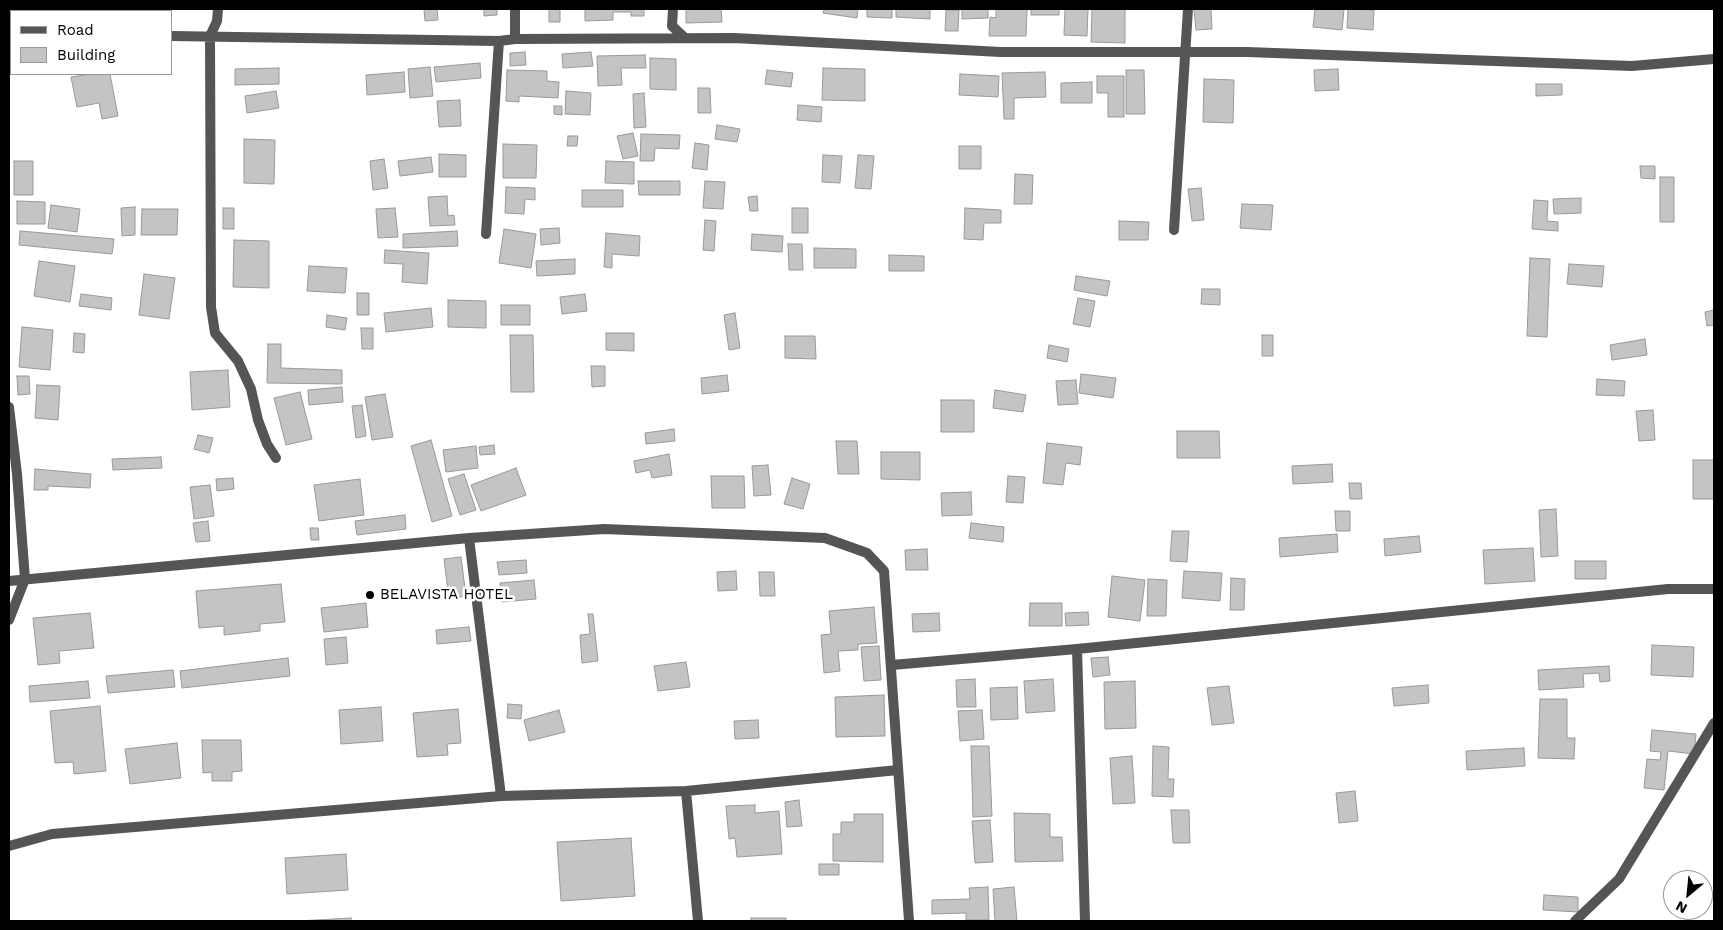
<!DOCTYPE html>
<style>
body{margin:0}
#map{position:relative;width:1723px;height:930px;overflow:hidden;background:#fff;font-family:"Work Sans",sans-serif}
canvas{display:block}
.frame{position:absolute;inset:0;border:10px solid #000;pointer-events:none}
.legend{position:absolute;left:10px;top:10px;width:162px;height:65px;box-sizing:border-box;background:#fff;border:1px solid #999;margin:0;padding:6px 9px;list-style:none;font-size:15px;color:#000}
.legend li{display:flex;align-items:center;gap:10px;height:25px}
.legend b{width:25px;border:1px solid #999}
.north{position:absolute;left:1663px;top:870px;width:50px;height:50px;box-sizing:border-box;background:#fff;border:1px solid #999;border-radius:50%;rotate:208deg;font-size:14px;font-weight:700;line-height:20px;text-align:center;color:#000}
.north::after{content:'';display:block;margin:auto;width:18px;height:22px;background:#000;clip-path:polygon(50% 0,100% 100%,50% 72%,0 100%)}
</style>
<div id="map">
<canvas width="1723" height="930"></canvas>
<div class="frame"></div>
<ul class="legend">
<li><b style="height:6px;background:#555"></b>Road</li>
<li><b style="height:14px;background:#c4c4c4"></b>Building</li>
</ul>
<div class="north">N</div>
</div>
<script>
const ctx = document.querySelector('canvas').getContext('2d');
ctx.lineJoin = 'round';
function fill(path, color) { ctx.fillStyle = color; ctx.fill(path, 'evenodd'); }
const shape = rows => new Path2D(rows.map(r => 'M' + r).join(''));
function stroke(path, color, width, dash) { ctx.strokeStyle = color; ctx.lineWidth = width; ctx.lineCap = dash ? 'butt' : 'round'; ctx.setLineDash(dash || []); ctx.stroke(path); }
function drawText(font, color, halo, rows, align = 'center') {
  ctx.font = font + ' "Work Sans",sans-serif'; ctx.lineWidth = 5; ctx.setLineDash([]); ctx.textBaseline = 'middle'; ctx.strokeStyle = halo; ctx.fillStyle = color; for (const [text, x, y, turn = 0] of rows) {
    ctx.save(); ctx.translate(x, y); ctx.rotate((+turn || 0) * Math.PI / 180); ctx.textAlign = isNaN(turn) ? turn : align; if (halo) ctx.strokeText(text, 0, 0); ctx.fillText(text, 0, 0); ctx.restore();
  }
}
const building = shape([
 [424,9,437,9,438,20,425,21,424,9],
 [484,9,497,9,497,15,484,16,484,9],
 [549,9,560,9,560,22,549,22,549,9],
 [585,9,644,9,644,16,631,16,631,12,613,12,613,20,585,21,585,9],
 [686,9,721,9,722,22,686,23,686,9],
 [824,9,858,9,857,18,823,13,824,9],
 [867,9,892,9,892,18,867,17,867,9],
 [896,9,930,9,930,19,896,17,896,9],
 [962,9,988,9,988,18,962,19,962,9],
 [996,9,1027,9,1026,36,989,36,990,17,996,18,996,9],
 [1031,9,1059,9,1059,15,1031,15,1031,9],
 [1065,9,1088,9,1087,36,1064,35,1065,9],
 [1092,9,1125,9,1125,43,1091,42,1092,9],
 [1194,9,1211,9,1212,29,1196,30,1194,9],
 [1315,9,1344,9,1342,30,1313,27,1315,9],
 [1348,9,1374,10,1373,30,1347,28,1348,9],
 [946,10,959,10,958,31,945,31,946,10],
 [525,52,526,65,510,66,510,53,525,52],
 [591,52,593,66,563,68,562,54,591,52],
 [645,55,646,68,621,68,622,85,598,86,597,56,645,55],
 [650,58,676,59,676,90,650,89,650,58],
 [480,63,481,78,436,82,434,67,480,63],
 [430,67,433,96,410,98,408,69,430,67],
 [279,68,279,84,235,85,235,69,279,68],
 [823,68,865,69,865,101,822,100,823,68],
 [1338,69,1339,90,1315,91,1314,70,1338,69],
 [507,70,547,71,547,81,559,82,558,98,519,96,519,102,506,101,507,70],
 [767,70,793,73,791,87,765,84,767,70],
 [1126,70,1144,70,1145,114,1126,114,1126,70],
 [404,72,405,92,367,95,366,75,404,72],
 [1045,72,1046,97,1014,98,1014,119,1004,119,1002,73,1045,72],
 [91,74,110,74,118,116,102,119,99,103,77,107,71,77,91,74],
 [960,74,999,76,998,97,959,95,960,74],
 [1097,76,1124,76,1124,117,1108,117,1108,93,1097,93,1097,76],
 [1204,79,1234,80,1233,123,1203,122,1204,79],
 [1092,82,1092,103,1061,103,1061,83,1092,82],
 [1536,84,1562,84,1562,95,1536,96,1536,84],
 [698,88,710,88,711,113,698,113,698,88],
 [276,91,279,108,247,113,245,96,276,91],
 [566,91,591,93,590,115,565,114,566,91],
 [644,93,646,127,634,128,633,94,644,93],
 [460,100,461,126,439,127,437,101,460,100],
 [798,105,822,107,821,122,797,120,798,105],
 [554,106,562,106,562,115,554,114,554,106],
 [717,125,740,129,737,142,715,139,717,125],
 [633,133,638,156,623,159,617,136,633,133],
 [641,134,680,135,679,149,655,148,654,161,640,161,641,134],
 [568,136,578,136,577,146,567,146,568,136],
 [244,139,275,140,274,184,244,183,244,139],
 [695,143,709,145,707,170,692,168,695,143],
 [503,144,537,145,536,178,503,178,503,144],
 [959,146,981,146,981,169,959,169,959,146],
 [439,154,466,155,466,177,439,177,439,154],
 [823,155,842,156,840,183,822,182,823,155],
 [858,155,874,156,871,189,855,188,858,155],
 [431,157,433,172,400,176,398,161,431,157],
 [384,159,388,188,373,190,370,161,384,159],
 [14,161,33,161,33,195,14,195,14,161],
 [606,161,634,162,634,184,605,183,606,161],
 [1640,166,1655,166,1655,179,1641,178,1640,166],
 [1015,174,1033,175,1032,204,1014,204,1015,174],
 [1660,177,1674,177,1674,222,1660,222,1660,177],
 [638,181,680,181,680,195,639,195,638,181],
 [705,181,725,182,723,209,703,208,705,181],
 [506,187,535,188,535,200,525,199,524,214,505,213,506,187],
 [1201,188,1204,220,1192,221,1188,189,1201,188],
 [582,190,623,190,623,207,582,207,582,190],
 [447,196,448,216,454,215,455,225,430,226,428,197,447,196],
 [757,196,758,211,750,211,748,197,757,196],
 [1581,198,1581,213,1554,214,1553,199,1581,198],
 [1534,200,1548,201,1547,221,1558,222,1558,231,1532,229,1534,200],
 [17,201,45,202,45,224,17,224,17,201],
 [1242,204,1273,205,1271,230,1240,228,1242,204],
 [51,205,80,209,77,232,48,228,51,205],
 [135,207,135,235,122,236,121,208,135,207],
 [223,208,234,208,234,229,223,229,223,208],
 [395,208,398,237,378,238,376,209,395,208],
 [792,208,808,208,808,233,792,233,792,208],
 [965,208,1001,210,1001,223,984,223,983,240,964,239,965,208],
 [142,209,178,209,177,235,141,235,142,209],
 [705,220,716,221,714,251,703,250,705,220],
 [1119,221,1149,222,1148,240,1119,240,1119,221],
 [559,228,560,243,541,245,540,229,559,228],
 [504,229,536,234,531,268,499,263,504,229],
 [20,231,114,239,112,254,19,245,20,231],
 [457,231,458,246,403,248,403,234,457,231],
 [606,233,640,236,639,256,612,254,612,268,604,267,606,233],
 [752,234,783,236,782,252,751,250,752,234],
 [234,240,269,241,269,288,233,287,234,240],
 [788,244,802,244,803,270,789,270,788,244],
 [814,248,856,249,856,268,814,268,814,248],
 [385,250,429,253,427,284,402,282,403,264,384,263,385,250],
 [889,255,924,256,924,271,889,271,889,255],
 [1530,258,1550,259,1547,337,1527,336,1530,258],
 [575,259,575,274,537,276,536,261,575,259],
 [39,261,75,266,70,302,34,296,39,261],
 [1569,264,1604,266,1602,287,1567,284,1569,264],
 [309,266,347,268,345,293,307,291,309,266],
 [144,274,175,278,169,319,139,315,144,274],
 [1076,276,1110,281,1107,296,1074,290,1076,276],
 [1202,289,1220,289,1220,305,1201,304,1202,289],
 [357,293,369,293,369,315,357,315,357,293],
 [81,294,112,298,111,310,79,306,81,294],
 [585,294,587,311,562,314,560,297,585,294],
 [1078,298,1095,301,1090,327,1073,324,1078,298],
 [448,300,486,301,486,328,448,327,448,300],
 [501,305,530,305,530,325,501,325,501,305],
 [431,308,433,327,386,332,384,313,431,308],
 [1714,310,1714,325,1707,326,1705,312,1714,310],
 [735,313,740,348,729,350,724,315,735,313],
 [327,315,347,318,345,330,326,327,327,315],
 [22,327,53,330,50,370,19,367,22,327],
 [361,328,373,328,373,349,362,349,361,328],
 [74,333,85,334,84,353,73,352,74,333],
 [606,333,634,333,634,351,606,350,606,333],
 [510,335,533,335,534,392,511,392,510,335],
 [1262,335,1273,335,1273,356,1262,356,1262,335],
 [785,336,815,336,816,359,785,358,785,336],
 [1645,339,1647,355,1612,360,1610,345,1645,339],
 [268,344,281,344,281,368,342,370,342,384,267,383,268,344],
 [1049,345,1069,349,1067,362,1047,358,1049,345],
 [591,366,605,366,605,386,592,387,591,366],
 [228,370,230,407,192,410,190,372,228,370],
 [1081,374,1116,378,1113,398,1079,393,1081,374],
 [727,375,729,391,702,394,701,378,727,375],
 [17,376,29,376,30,394,18,395,17,376],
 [1597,379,1625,381,1624,396,1596,395,1597,379],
 [1076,380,1078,404,1058,405,1056,381,1076,380],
 [37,385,60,386,58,420,35,418,37,385],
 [342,387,343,402,309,405,308,390,342,387],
 [995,390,1026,395,1023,412,993,408,995,390],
 [300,392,312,439,286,445,274,398,300,392],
 [385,394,393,437,372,440,365,397,385,394],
 [941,400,974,400,974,432,941,432,941,400],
 [362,405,366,436,356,438,352,406,362,405],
 [1653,410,1655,440,1639,441,1636,411,1653,410],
 [674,429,675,441,646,444,645,433,674,429],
 [1177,431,1219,431,1220,458,1177,458,1177,431],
 [198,435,213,438,209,453,194,449,198,435],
 [431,440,452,516,432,522,411,446,431,440],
 [836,441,857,441,859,474,838,474,836,441],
 [1047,443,1082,447,1080,465,1066,463,1063,485,1043,483,1047,443],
 [494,445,495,454,480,455,479,447,494,445],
 [476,446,478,468,446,472,443,450,476,446],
 [881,452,920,452,920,480,881,479,881,452],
 [669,454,672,475,652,478,650,470,636,473,634,461,669,454],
 [161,457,162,468,113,470,112,459,161,457],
 [1693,460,1714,460,1714,499,1693,499,1693,460],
 [1332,464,1333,482,1293,484,1292,466,1332,464],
 [768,465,771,495,754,496,752,466,768,465],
 [516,468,526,495,481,511,471,485,516,468],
 [35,469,91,474,90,488,48,486,48,490,34,490,35,469],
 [464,474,476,510,460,515,448,479,464,474],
 [711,476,744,476,745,508,712,508,711,476],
 [1008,476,1025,477,1023,503,1006,502,1008,476],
 [233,478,234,489,217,491,216,479,233,478],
 [792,478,810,484,803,509,784,504,792,478],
 [360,479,364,515,319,521,314,485,360,479],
 [1349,483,1361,483,1362,499,1350,499,1349,483],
 [210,485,214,516,194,519,190,487,210,485],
 [971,492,972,515,942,516,941,493,971,492],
 [1556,509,1558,556,1541,557,1539,510,1556,509],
 [1335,511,1350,511,1350,531,1336,531,1335,511],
 [405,515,406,529,357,535,355,521,405,515],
 [208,521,210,541,196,542,193,523,208,521],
 [971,523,1004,527,1003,542,969,538,971,523],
 [310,528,318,528,319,540,311,540,310,528],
 [1172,531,1189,531,1187,562,1170,561,1172,531],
 [1337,534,1338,552,1280,557,1279,538,1337,534],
 [1419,536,1421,552,1385,556,1384,539,1419,536],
 [1533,548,1535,581,1485,584,1483,550,1533,548],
 [927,549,928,570,906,570,905,550,927,549],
 [461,557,466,596,449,599,444,559,461,557],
 [526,560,527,573,499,575,497,562,526,560],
 [1575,561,1606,561,1606,579,1575,579,1575,561],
 [736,571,737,590,718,591,717,572,736,571],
 [1184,571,1222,573,1220,601,1182,598,1184,571],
 [759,572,774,572,775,596,760,596,759,572],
 [1112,576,1145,580,1140,621,1108,617,1112,576],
 [1231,578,1245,579,1244,610,1230,610,1231,578],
 [1148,579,1167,580,1166,616,1147,616,1148,579],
 [534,580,536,599,502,602,500,583,534,580],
 [281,584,285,622,260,624,260,631,224,635,224,626,199,628,196,591,281,584],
 [366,603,368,627,324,632,321,608,366,603],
 [1030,603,1062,603,1062,626,1029,626,1030,603],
 [874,607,877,643,858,644,858,650,838,651,840,671,824,673,821,635,831,634,829,611,874,607],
 [1088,612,1089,625,1066,626,1065,613,1088,612],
 [90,613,94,648,59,651,60,663,38,665,33,618,90,613],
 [939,613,940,631,913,632,912,614,939,613],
 [588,614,593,614,598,661,582,663,580,635,590,634,588,614],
 [469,627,471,641,437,644,436,630,469,627],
 [346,637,348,663,326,665,324,639,346,637],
 [1652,645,1694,647,1693,677,1651,675,1652,645],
 [879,646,881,680,864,681,861,647,879,646],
 [1108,657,1110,675,1093,677,1091,658,1108,657],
 [288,658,290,676,182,688,180,671,288,658],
 [686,662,690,687,658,691,654,666,686,662],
 [1609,666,1610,681,1600,682,1599,673,1583,674,1584,687,1539,690,1538,670,1609,666],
 [173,670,175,687,108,693,106,676,173,670],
 [975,679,976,707,957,707,956,680,975,679],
 [1053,679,1055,711,1026,713,1024,681,1053,679],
 [88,681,90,698,30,702,29,686,88,681],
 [1135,681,1136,728,1105,729,1104,682,1135,681],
 [1428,685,1429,703,1394,706,1392,688,1428,685],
 [1229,686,1234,723,1212,725,1207,688,1229,686],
 [1017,687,1018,719,991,720,990,688,1017,687],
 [884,695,885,736,836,737,835,697,884,695],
 [1540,699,1567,699,1567,738,1575,738,1574,759,1538,758,1540,699],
 [508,704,522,705,521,719,507,718,508,704],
 [100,706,106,771,74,774,73,762,55,763,50,711,100,706],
 [381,707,383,741,341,744,339,710,381,707],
 [458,709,461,743,447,744,448,755,417,757,413,713,458,709],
 [559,710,565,732,529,741,524,720,559,710],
 [982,710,984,739,960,741,958,711,982,710],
 [758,720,759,738,735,739,734,721,758,720],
 [1652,730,1696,734,1694,754,1668,751,1664,790,1644,788,1647,759,1660,760,1661,752,1650,751,1652,730],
 [202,740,241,740,242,771,232,772,232,781,212,781,212,772,203,773,202,740],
 [177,743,181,778,130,784,125,749,177,743],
 [971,746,989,746,992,816,973,817,971,746],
 [1153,746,1169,747,1168,779,1174,779,1173,797,1152,796,1153,746],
 [1524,748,1525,766,1467,770,1466,751,1524,748],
 [1132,756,1135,803,1113,804,1110,758,1132,756],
 [1355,791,1358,821,1339,823,1336,793,1355,791],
 [799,800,802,826,787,827,785,802,799,800],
 [755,805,755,813,779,811,782,854,737,857,735,838,729,839,726,806,755,805],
 [1171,810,1189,810,1190,843,1173,843,1171,810],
 [1014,813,1050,814,1050,837,1062,837,1063,861,1015,862,1014,813],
 [854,814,883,814,883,862,833,861,833,834,841,834,841,822,854,822,854,814],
 [990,820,993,862,975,863,972,821,990,820],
 [631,838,635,896,561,901,557,842,631,838],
 [346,854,348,890,287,894,285,858,346,854],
 [819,864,839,864,839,875,819,875,819,864],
 [988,887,989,920,966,920,966,913,932,914,932,900,970,899,969,888,988,887],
 [1014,887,1017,921,995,921,993,889,1014,887],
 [1544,895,1578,897,1578,912,1543,910,1544,895],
 [351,918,351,921,298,921,351,918],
 [751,918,786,918,786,921,751,921,751,918]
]);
fill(building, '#c4c4c4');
stroke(building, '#999', 1);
stroke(shape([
 [22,9,22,11],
 [218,9,217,21,210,36,211,307,215,333,238,361,251,389,258,420,267,444,276,458],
 [515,9,515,39],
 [673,9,672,26,685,38],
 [171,36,499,41,515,39,734,38,1001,52,1247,52,1632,66,1714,59],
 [9,37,11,37],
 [1174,230,1188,9],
 [486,234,499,41],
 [9,407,17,474,25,579,9,620],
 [469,538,501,796],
 [9,581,469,538,604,529,825,538,867,553,884,571,909,921],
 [1077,649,1085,921],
 [892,665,1077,649,1668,589,1714,589],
 [686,791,698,921],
 [9,846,52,834,501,796,686,791,898,770],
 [1575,921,1619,879,1714,723]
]), '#555', 10);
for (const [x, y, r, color] of [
 [370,595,5,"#000"]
]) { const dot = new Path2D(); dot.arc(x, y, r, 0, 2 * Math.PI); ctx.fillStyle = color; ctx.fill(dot); stroke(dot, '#fff', 2); }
drawText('15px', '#000', '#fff', [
 ["BELAVISTA HOTEL",380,595]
], 'left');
</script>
